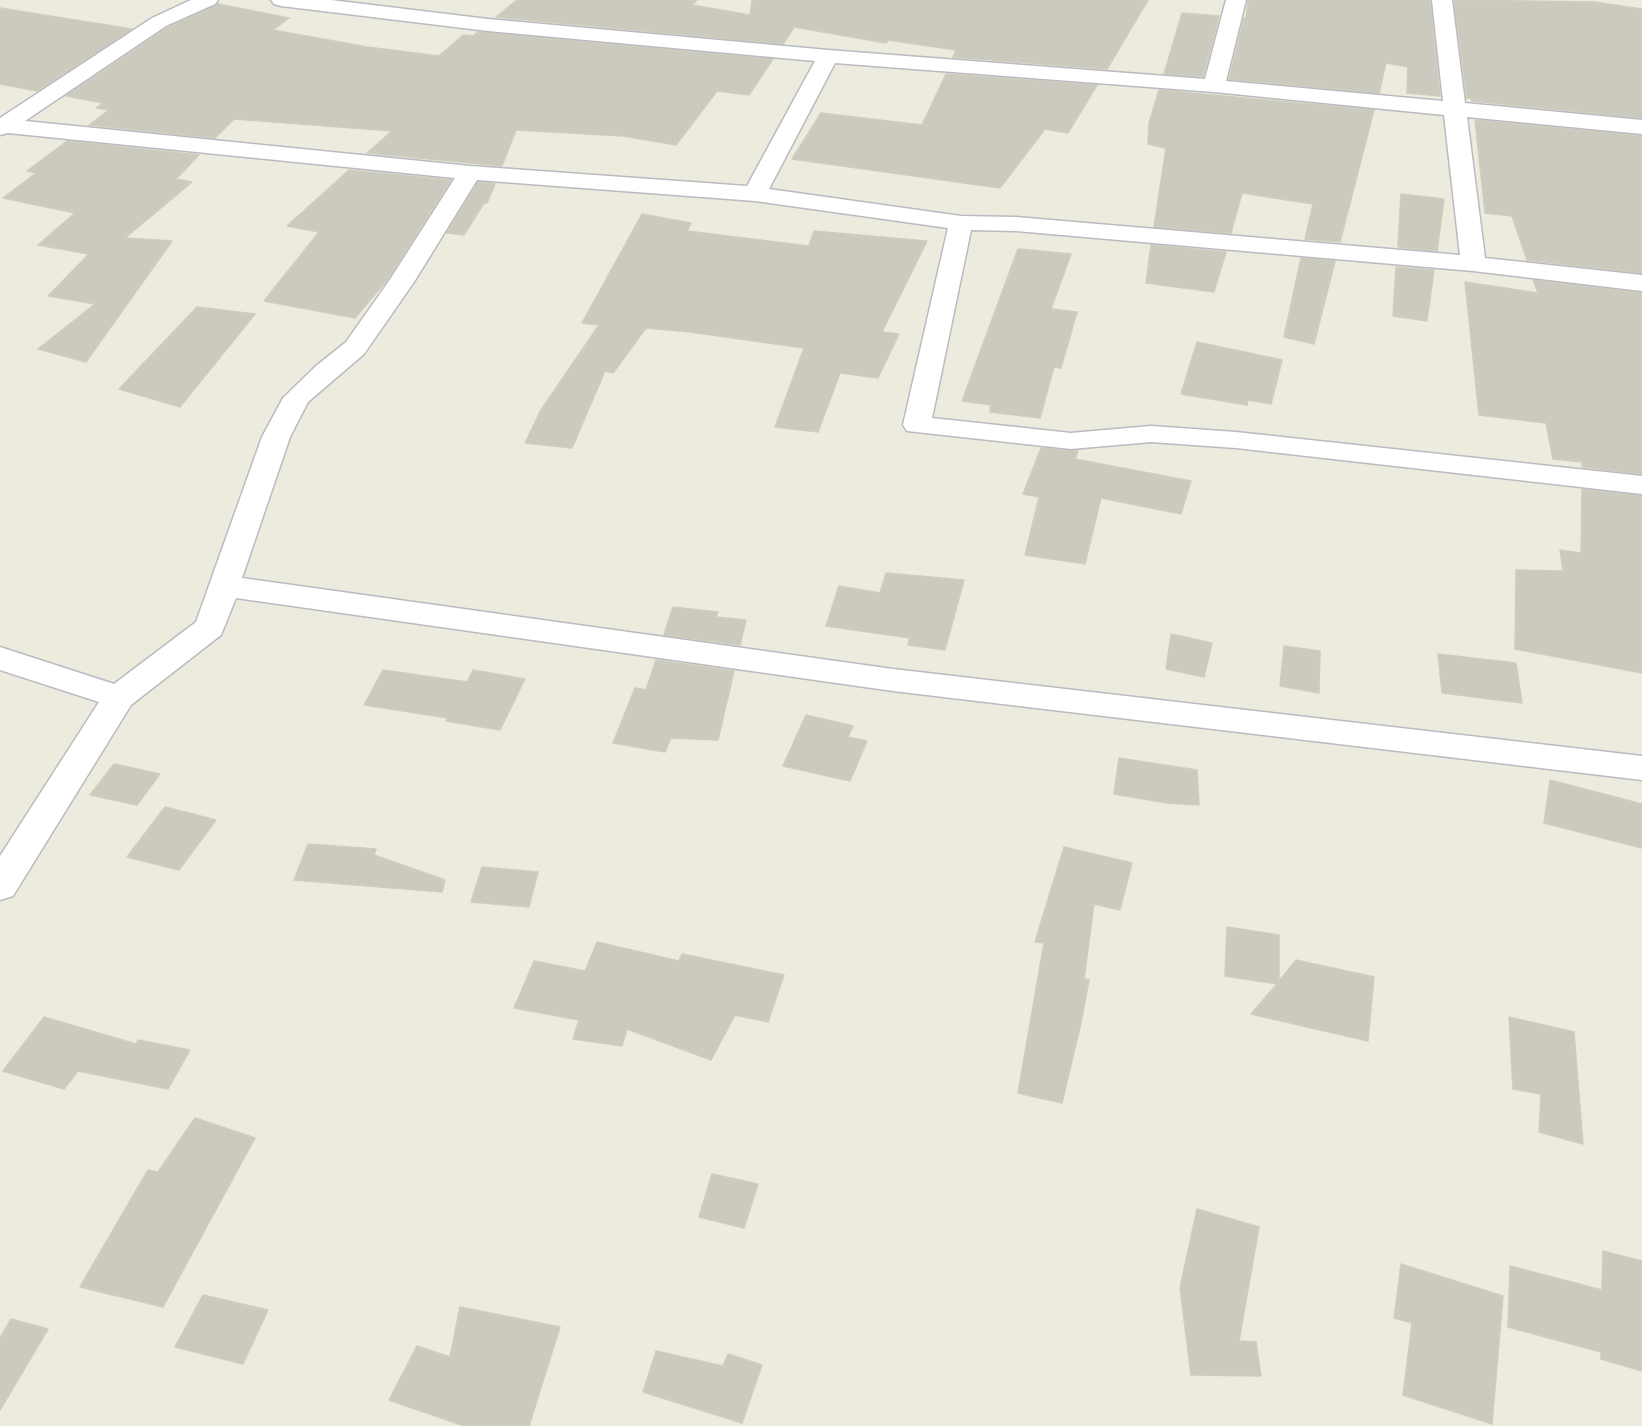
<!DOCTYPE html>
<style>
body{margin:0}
canvas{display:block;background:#ecebde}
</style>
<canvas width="1642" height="1426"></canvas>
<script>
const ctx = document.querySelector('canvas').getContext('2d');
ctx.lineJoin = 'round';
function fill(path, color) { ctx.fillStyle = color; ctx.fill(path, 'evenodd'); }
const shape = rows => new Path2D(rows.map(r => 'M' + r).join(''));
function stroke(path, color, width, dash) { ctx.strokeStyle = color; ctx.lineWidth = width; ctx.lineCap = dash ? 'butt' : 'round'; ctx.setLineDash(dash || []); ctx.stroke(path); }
const building = shape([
 [517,0,697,0,692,5,750,15,752,0,1148,0,1107,69,953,57,956,50,888,40,886,43,794,27,783,44,496,17,517,0],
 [1248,0,1430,0,1440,96,1407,93,1408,67,1386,63,1379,93,1229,79,1244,18,1246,18,1248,0],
 [1454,0,1594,2,1642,9,1642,118,1472,101,1471,98,1467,98,1454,0],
 [218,4,289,18,273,30,367,47,439,56,463,35,473,36,478,32,773,59,749,95,717,91,676,145,623,136,516,130,502,166,367,153,392,131,234,119,215,138,89,125,109,110,96,108,103,103,66,96,167,28,218,4],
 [0,8,132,29,37,91,0,84,0,8],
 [1182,13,1219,16,1203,77,1164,74,1182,13],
 [946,74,1097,85,1068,133,1045,129,1000,188,792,159,821,113,922,125,946,74],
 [1159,90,1374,110,1340,242,1305,239,1313,204,1242,193,1231,233,1154,227,1166,148,1148,144,1149,123,1159,90],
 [1475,120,1642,136,1642,273,1527,260,1512,216,1485,213,1475,120],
 [67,141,199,155,176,179,192,182,125,238,172,241,86,362,38,349,95,304,48,296,89,254,38,245,75,213,3,198,36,173,27,171,67,141],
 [349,170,451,180,387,280,355,318,264,301,319,232,287,226,349,170],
 [478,182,495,184,487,203,484,203,464,235,447,233,478,182],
 [1401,194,1444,199,1437,251,1398,247,1401,194],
 [642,214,691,223,687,231,809,246,814,231,927,241,882,332,899,334,878,378,840,373,818,432,775,427,804,348,690,332,646,328,613,373,605,371,572,448,525,443,541,410,599,325,582,323,642,214],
 [1151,245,1226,252,1214,292,1146,283,1151,245],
 [1018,249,1071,254,1051,309,1077,312,1061,368,1054,367,1040,418,990,412,991,405,962,401,1018,249],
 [1301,258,1335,261,1314,344,1284,337,1301,258],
 [1396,267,1434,270,1427,321,1393,316,1396,267],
 [1533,280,1642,293,1642,474,1582,467,1582,462,1553,459,1546,423,1479,415,1465,282,1538,293,1533,280],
 [197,307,255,314,180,407,119,389,197,307],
 [1197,342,1282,360,1271,404,1248,400,1247,405,1181,394,1197,342],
 [1041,448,1078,451,1075,459,1191,481,1181,514,1101,498,1085,564,1025,555,1039,497,1023,494,1041,448],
 [1582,489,1642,496,1642,673,1515,649,1516,570,1563,571,1560,550,1581,553,1582,489],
 [886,573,964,580,945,650,908,645,910,638,826,626,839,586,880,593,886,573],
 [673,607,718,612,716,617,746,620,740,645,664,635,673,607],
 [1171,634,1212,643,1204,677,1166,669,1171,634],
 [1284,646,1320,651,1319,693,1280,686,1284,646],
 [1438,654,1516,663,1522,703,1442,693,1438,654],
 [656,660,734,671,718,740,671,738,665,752,613,743,635,688,646,690,656,660],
 [383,670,467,682,473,670,525,679,500,730,446,721,448,718,364,705,383,670],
 [806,715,853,726,848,737,867,741,850,781,783,766,806,715],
 [1119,758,1197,770,1199,805,1167,803,1114,794,1119,758],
 [114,764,160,774,137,805,90,795,114,764],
 [1550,780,1642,804,1642,848,1544,823,1550,780],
 [165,807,216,820,179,870,127,857,165,807],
 [308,844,376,849,374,855,445,880,442,892,294,880,308,844],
 [1064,847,1132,863,1120,910,1094,904,1084,979,1089,980,1081,1023,1062,1103,1018,1093,1044,943,1035,942,1064,847],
 [482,867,538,872,529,907,471,902,482,867],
 [1227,927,1279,935,1279,981,1296,960,1374,977,1368,1041,1251,1014,1277,984,1225,976,1227,927],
 [597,942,679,961,682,954,784,975,768,1022,735,1015,711,1060,627,1029,622,1046,573,1039,579,1020,514,1008,534,961,585,971,597,942],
 [44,1017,136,1044,138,1040,190,1050,168,1089,78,1071,64,1089,3,1071,44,1017],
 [1509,1017,1574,1032,1583,1144,1539,1132,1541,1094,1513,1089,1509,1017],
 [195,1118,255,1138,163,1307,80,1287,148,1170,158,1172,195,1118],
 [712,1174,758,1184,744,1228,699,1217,712,1174],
 [1197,1209,1259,1227,1239,1341,1256,1342,1261,1376,1191,1375,1180,1288,1197,1209],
 [1603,1251,1642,1261,1642,1371,1601,1359,1601,1352,1508,1327,1510,1266,1602,1290,1603,1251],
 [1401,1264,1503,1296,1492,1424,1403,1395,1412,1323,1394,1318,1401,1264],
 [203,1295,268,1310,243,1364,175,1347,203,1295],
 [460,1307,560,1327,529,1426,464,1426,389,1400,417,1346,450,1357,460,1307],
 [11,1319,48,1329,0,1410,0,1338,11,1319],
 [656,1351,723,1366,728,1354,762,1365,742,1423,643,1392,656,1351]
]);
fill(building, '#ccc9bf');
stroke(building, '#d1cdbc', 1.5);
const minor = shape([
 [191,0,218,0,215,4,166,26,25,121,470,166,747,186,815,61,488,31,281,6,274,4,271,0,331,0,488,19,828,50,1205,79,1226,0,1246,0,1226,81,1443,101,1432,0,1452,0,1465,103,1642,120,1642,134,1467,117,1485,258,1642,275,1642,291,1473,271,1016,231,971,230,932,418,1071,433,1151,426,1236,432,1642,476,1642,494,1236,448,1151,442,1071,449,907,431,903,425,948,228,755,201,477,180,414,282,364,354,308,402,290,437,242,578,893,669,1642,756,1642,780,893,691,236,598,221,635,131,705,13,896,0,900,0,856,99,702,0,670,0,647,114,684,196,622,262,437,283,398,316,366,346,342,389,281,455,178,8,133,0,135,0,118,152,18,191,0],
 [835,63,1214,92,1444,115,1460,255,1016,217,961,216,769,189,835,63]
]);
stroke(minor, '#b9bbc2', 3);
fill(minor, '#fff');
</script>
